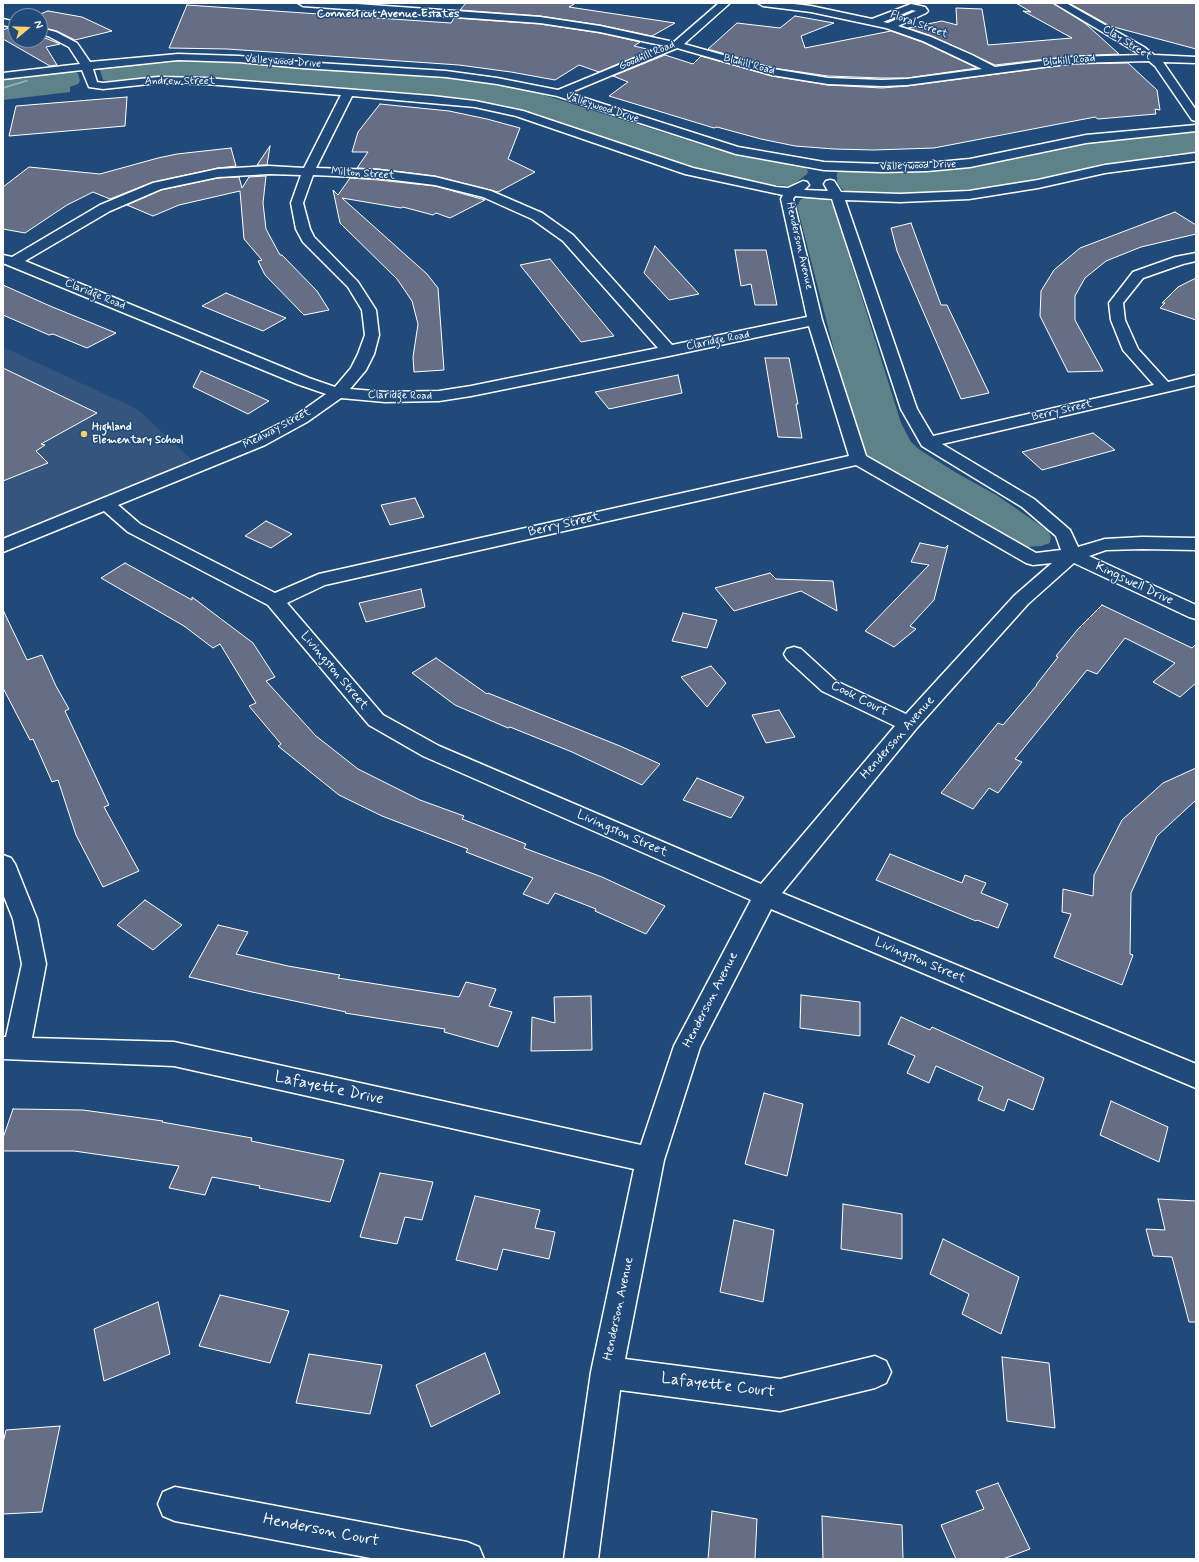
<!DOCTYPE html>
<style>
body{margin:0}
#map{position:relative;width:1199px;height:1562px;overflow:hidden;background:#1f4a7a;font-family:Mynerve,sans-serif}
canvas{display:block}
.frame{position:absolute;inset:0;border:4px solid #fff;pointer-events:none}
.north{position:absolute;left:8px;top:8px;width:40px;height:40px;box-sizing:border-box;background:#1f4a7a;border:1px solid #7992af;border-radius:50%;rotate:71deg;font-size:11px;font-weight:700;line-height:16px;text-align:center;color:#fff}
.north::after{content:'';display:block;margin:auto;width:14px;height:18px;background:#ffd166;clip-path:polygon(50% 0,100% 100%,50% 72%,0 100%)}
</style>
<div id="map">
<canvas width="1199" height="1562"></canvas>
<div class="frame"></div>
<div class="north">N</div>
</div>
<script>
const ctx = document.querySelector('canvas').getContext('2d');
ctx.lineJoin = 'round';
function fill(path, color) { ctx.fillStyle = color; ctx.fill(path, 'evenodd'); }
const shape = rows => new Path2D(rows.map(r => 'M' + r).join(''));
function stroke(path, color, width, dash) { ctx.strokeStyle = color; ctx.lineWidth = width; ctx.lineCap = dash ? 'butt' : 'round'; ctx.setLineDash(dash || []); ctx.stroke(path); }
function drawText(font, color, halo, rows, align = 'center') {
  ctx.font = font + ' Mynerve,sans-serif'; ctx.lineWidth = 3; ctx.setLineDash([]); ctx.textBaseline = 'middle'; ctx.strokeStyle = halo; ctx.fillStyle = color; for (const [text, x, y, turn = 0] of rows) {
    ctx.save(); ctx.translate(x, y); ctx.rotate((+turn || 0) * Math.PI / 180); ctx.textAlign = isNaN(turn) ? turn : align; if (halo) ctx.strokeText(text, 0, 0); ctx.fillText(text, 0, 0); ctx.restore();
  }
}
fill(shape([
 [3,347,137,409,192,460,175,476,3,544]
]), '#34557d');
fill(shape([
 [182,60,222,61,445,77,528,90,709,147,760,159,799,165,805,167,808,171,807,174,792,186,772,185,726,176,680,164,527,112,475,100,423,94,193,77,149,77,108,81,103,80,100,70,102,67],
 [72,71,78,73,80,81,78,84,70,87,70,92,3,100,3,79],
 [1181,131,1196,132,1196,153,1166,155,1035,182,980,191,879,194,844,191,837,183,837,173,840,171,965,167,1132,135],
 [808,197,824,198,830,201,833,205,901,423,911,442,920,450,955,472,998,496,1037,523,1048,531,1051,537,1050,543,1041,546,1028,547,1006,538,871,462,865,454,855,426,836,358,797,206,801,199]
]), '#5d8287');
fill(shape([
 [26,80,29,81,3,89,3,87,26,80]
]), '#91aec8');
const building = shape([
 [466,3,576,3,569,7,675,23,652,36,600,25,540,16,460,10,466,3],
 [1016,3,1053,3,1086,24,1119,54,1073,56,995,65,932,36,908,28,942,21,957,25,956,8,982,9,988,45,1072,38,1023,11,1031,12,1016,3],
 [1069,3,1196,3,1196,49,1110,26,1069,3],
 [187,5,451,23,454,18,540,24,600,33,640,42,634,46,651,50,599,72,579,65,555,80,511,72,459,65,227,49,169,48,187,5],
 [48,11,82,17,112,31,75,40,57,31,40,27,40,16,35,16,48,11],
 [795,16,834,23,801,36,805,48,891,31,922,42,977,68,907,78,882,78,828,76,773,68,708,49,737,23,780,28,795,16],
 [8,28,16,29,16,40,40,40,40,36,60,44,46,47,57,65,50,66,3,39,3,30,8,28],
 [665,55,693,64,701,56,772,76,828,85,882,88,907,86,1073,64,1128,63,1157,90,1160,110,1155,109,1156,114,1098,119,1095,117,934,148,874,150,834,149,795,146,761,139,717,127,714,128,609,96,628,82,613,76,665,55],
 [127,97,125,126,9,136,16,106,127,97],
 [380,104,449,111,487,119,520,128,508,159,535,172,498,192,435,176,378,169,357,168,368,152,352,152,358,132,380,104],
 [270,146,267,165,257,165,270,146],
 [231,148,236,166,218,168,153,182,110,199,93,192,67,205,25,233,3,229,3,187,29,167,100,174,158,158,177,154,231,148],
 [266,176,263,203,266,229,280,255,282,255,317,291,329,310,304,315,265,275,258,261,262,260,244,239,240,191,179,205,153,216,127,205,161,190,218,178,239,177,242,188,249,177,266,176],
 [350,178,378,180,435,186,485,200,450,218,436,213,433,215,403,207,401,208,342,198,427,274,438,288,444,370,414,372,413,357,418,324,412,301,397,279,340,223,333,190,338,195,350,178],
 [1175,212,1196,225,1196,234,1141,247,1106,261,1085,278,1075,296,1075,320,1103,371,1068,372,1040,316,1041,291,1054,270,1080,248,1175,212],
 [911,223,941,305,947,305,989,393,961,399,897,251,891,228,911,223],
 [655,246,699,294,669,300,644,273,655,246],
 [735,250,766,250,777,305,755,305,751,284,741,286,735,250],
 [550,259,567,280,614,336,581,342,520,265,550,259],
 [1196,278,1196,320,1160,308,1165,303,1162,303,1178,287,1196,278],
 [3,285,50,306,116,333,87,348,53,334,49,335,3,315,3,285],
 [226,293,286,318,263,331,202,306,226,293],
 [765,358,789,358,798,404,796,404,802,438,778,437,765,358],
 [3,368,97,413,41,444,45,445,36,451,48,463,3,481,3,368],
 [201,371,247,391,269,401,248,414,193,387,201,371],
 [678,375,682,393,609,409,595,392,678,375],
 [1093,433,1115,450,1042,470,1022,452,1093,433],
 [415,498,424,517,390,525,381,505,415,498],
 [266,521,292,534,271,548,245,536,266,521],
 [920,543,945,548,948,545,934,600,910,626,916,629,894,647,865,631,929,565,911,562,920,543],
 [125,563,192,600,192,597,253,643,275,677,266,681,316,736,358,769,420,800,464,816,462,819,526,844,524,848,602,877,665,906,646,934,595,911,596,909,555,893,548,904,523,894,533,878,466,852,468,849,382,816,339,795,278,746,281,744,249,706,256,703,220,644,213,648,184,626,101,578,125,563],
 [770,573,776,579,833,581,837,611,801,591,734,611,715,588,770,573],
 [421,589,425,607,366,622,359,603,421,589],
 [1102,605,1192,648,1196,644,1196,683,1180,697,1153,682,1175,663,1125,638,1097,674,1087,670,1015,759,1022,762,998,793,989,788,973,809,941,793,998,723,1003,725,1037,685,1036,685,1058,657,1056,656,1078,629,1102,605],
 [3,610,27,660,42,655,56,686,69,709,65,711,109,805,104,807,139,871,103,887,76,835,58,780,52,782,33,739,30,740,3,688,3,610],
 [683,613,717,620,707,648,672,641,683,613],
 [436,658,487,694,488,693,620,746,660,764,642,785,572,752,510,727,508,728,455,705,412,673,436,658],
 [711,666,726,683,707,707,681,677,711,666],
 [779,710,795,737,766,743,752,715,779,710],
 [1196,768,1196,800,1157,836,1131,893,1130,954,1133,955,1122,985,1054,957,1071,914,1062,912,1063,889,1093,896,1094,875,1122,820,1163,783,1196,768],
 [697,778,744,797,731,818,683,800,697,778],
 [890,854,962,883,965,875,986,883,981,893,1008,904,998,928,977,920,976,921,876,880,890,854],
 [145,900,182,925,153,950,117,925,145,900],
 [218,925,248,932,236,954,288,966,340,975,338,978,459,997,466,982,496,989,489,1006,512,1012,498,1047,444,1032,445,1029,345,1013,346,1012,252,992,189,977,218,925],
 [801,995,860,1002,860,1036,800,1028,801,995],
 [591,996,592,1050,531,1051,532,1017,555,1023,554,997,591,996],
 [901,1017,930,1030,932,1027,1044,1078,1033,1110,1008,1099,1004,1111,978,1100,983,1087,936,1066,929,1083,907,1073,915,1056,888,1044,901,1017],
 [764,1093,803,1104,787,1176,745,1164,764,1093],
 [1111,1101,1168,1127,1159,1162,1100,1135,1111,1101],
 [13,1109,83,1110,163,1121,162,1122,252,1138,251,1141,344,1160,330,1202,259,1188,260,1186,212,1177,205,1195,169,1188,179,1166,74,1151,3,1151,3,1138,13,1109],
 [380,1173,433,1182,422,1220,405,1217,397,1244,360,1237,380,1173],
 [475,1196,540,1210,535,1228,555,1232,549,1259,503,1249,497,1270,456,1260,475,1196],
 [1158,1199,1196,1201,1196,1322,1189,1322,1172,1257,1153,1256,1146,1229,1165,1230,1158,1199],
 [843,1204,902,1214,902,1259,841,1249,843,1204],
 [734,1220,774,1230,763,1302,720,1292,734,1220],
 [943,1239,1019,1277,1001,1334,962,1314,969,1294,930,1274,943,1239],
 [220,1295,289,1311,270,1363,199,1346,220,1295],
 [158,1302,170,1354,104,1381,94,1329,158,1302],
 [485,1353,500,1393,431,1427,416,1385,485,1353],
 [309,1354,382,1365,370,1414,296,1403,309,1354],
 [1002,1357,1049,1363,1055,1428,1007,1421,1002,1357],
 [60,1426,42,1512,3,1514,3,1443,6,1430,60,1426],
 [998,1483,1030,1549,1003,1559,956,1559,941,1525,984,1509,976,1491,998,1483],
 [712,1511,757,1519,755,1559,708,1559,712,1511],
 [822,1516,902,1525,903,1559,823,1559,822,1516]
]);
fill(building, '#656e85');
stroke(building, '#fff', 1);
const minor = shape([
 [298,3,343,3,540,17,600,26,674,42,719,3,730,3,684,44,773,69,828,78,882,80,907,79,982,69,923,41,886,28,811,12,763,6,758,3,786,3,811,6,872,19,911,4,925,7,928,11,926,13,898,26,931,37,972,55,995,67,1073,57,1141,55,1054,3,1066,3,1144,47,1154,55,1196,57,1196,63,1163,62,1196,110,1196,121,1192,120,1155,66,1149,61,1073,63,907,85,882,86,828,84,772,75,677,48,569,93,738,147,824,162,883,164,927,163,970,159,1086,135,1196,125,1196,131,1086,143,970,167,927,171,883,172,824,170,736,154,557,96,497,84,446,77,302,68,239,62,178,60,93,69,97,82,103,83,158,77,206,78,432,96,475,101,523,111,693,168,776,187,788,188,803,181,807,182,809,185,804,190,828,191,824,184,826,181,830,180,834,181,841,192,900,194,969,191,1038,180,1105,165,1196,153,1196,161,1105,173,1038,188,969,199,900,202,845,200,917,409,933,436,1154,385,1123,350,1111,320,1109,303,1133,272,1175,257,1196,253,1196,261,1183,264,1143,278,1123,303,1125,320,1138,349,1168,382,1196,375,1196,385,942,444,1034,499,1070,530,1078,547,1105,539,1142,537,1196,538,1196,550,1142,549,1106,550,1089,556,1196,605,1196,619,1189,617,1074,563,1028,604,916,729,782,893,1196,1064,1196,1088,771,909,700,1047,664,1160,625,1359,780,1379,875,1356,886,1361,891,1372,886,1383,875,1388,780,1411,620,1390,598,1559,564,1559,591,1372,634,1169,174,1066,3,1059,3,1037,6,1037,22,964,13,919,3,894,3,855,11,858,15,864,37,919,46,964,32,1038,174,1042,641,1145,674,1046,751,900,423,756,369,725,268,605,128,532,104,511,3,552,3,539,253,437,295,416,326,394,297,384,3,263,3,255,12,257,100,205,153,183,218,169,269,166,304,168,341,95,206,84,158,83,103,89,89,87,82,70,3,79,3,73,80,64,69,47,48,36,40,34,40,28,56,32,77,43,90,62,178,54,239,56,302,62,446,71,497,78,558,90,665,46,600,32,540,23,303,6,298,3],
 [912,10,916,11,888,23,883,22,912,10],
 [352,96,475,107,516,116,685,174,783,195,781,199,807,317,672,345,573,235,542,213,491,191,435,177,378,170,316,168,352,96],
 [269,174,301,175,291,203,296,229,303,242,348,287,362,310,365,335,358,354,351,368,335,387,309,378,25,261,110,211,161,189,218,177,269,174],
 [313,175,378,178,435,185,483,197,532,219,563,241,658,348,471,386,439,391,385,392,350,389,366,370,374,354,379,335,376,310,358,282,314,237,310,229,303,203,313,175],
 [795,196,832,199,901,409,922,446,1022,507,1056,536,1061,550,1036,553,866,456,822,320,793,199,795,196],
 [809,326,849,456,319,574,275,593,140,524,118,505,265,445,307,422,341,398,385,402,439,401,471,396,669,356,809,326],
 [856,465,1026,563,1033,565,1052,563,1014,596,906,714,836,681,801,649,794,647,787,649,784,654,787,659,822,691,895,726,761,884,439,746,383,715,287,603,325,585,856,465],
 [3,19,16,22,16,28,3,25,3,19],
 [175,1487,467,1542,479,1547,484,1559,376,1559,175,1521,163,1516,158,1504,163,1492,175,1487]
]);
stroke(minor, '#fff', 3);
fill(minor, '#1f4a7a');
for (const [x, y, r, color] of [
 [84,434,4,"#ffd166"]
]) { const dot = new Path2D(); dot.arc(x, y, r, 0, 2 * Math.PI); ctx.fillStyle = color; ctx.fill(dot); stroke(dot, '#1f4a7a', 1.5); }
drawText('11px', '#fff', '#1f4a7a', [
 ["Floral Street",919,25,20],
 ["Clay Street",1127,43,32],
 ["Goodhill Road",647,56,-23],
 ["Bluhill Road",1069,61,-5],
 ["Valleywood Drive",283,62,4],
 ["Bluhill Road",749,65,15],
 ["Andrew Street",180,82],
 ["Valleywood Drive",602,108,18],
 ["Valleywood Drive",918,166,-2],
 ["Milton Street",363,174,4],
 ["Henderson Avenue",799,246,77],
 ["Claridge Road",95,295,22],
 ["Claridge Road",718,341,-11],
 ["Claridge Road",400,396,1],
 ["Berry Street",1062,411,-13],
 ["Medway Street",277,429,-28]
]);
drawText('bold 11px', '#fff', '#1f4a7a', [
 ["Highland",92,428],
 ["Elementary School",92,441]
], 'left');
drawText('bold 12px', '#fff', '#1f4a7a', [
 ["Connecticut Avenue Estates",388,14]
]);
drawText('13px', '#fff', '#1f4a7a', [
 ["Berry Street",564,525,-13],
 ["Kingswell Drive",1134,584,25],
 ["Livingston Street",334,671,50],
 ["Cook Court",859,699,27],
 ["Henderson Avenue",898,738,-49],
 ["Livingston Street",622,834,24],
 ["Livingston Street",920,961,23],
 ["Henderson Avenue",711,1000,-63],
 ["Henderson Avenue",619,1309,-78]
]);
drawText('16px', '#fff', '#1f4a7a', [
 ["Lafayette Drive",329,1089,12],
 ["Lafayette Court",718,1386,7],
 ["Henderson Court",321,1531,11]
]);
</script>
